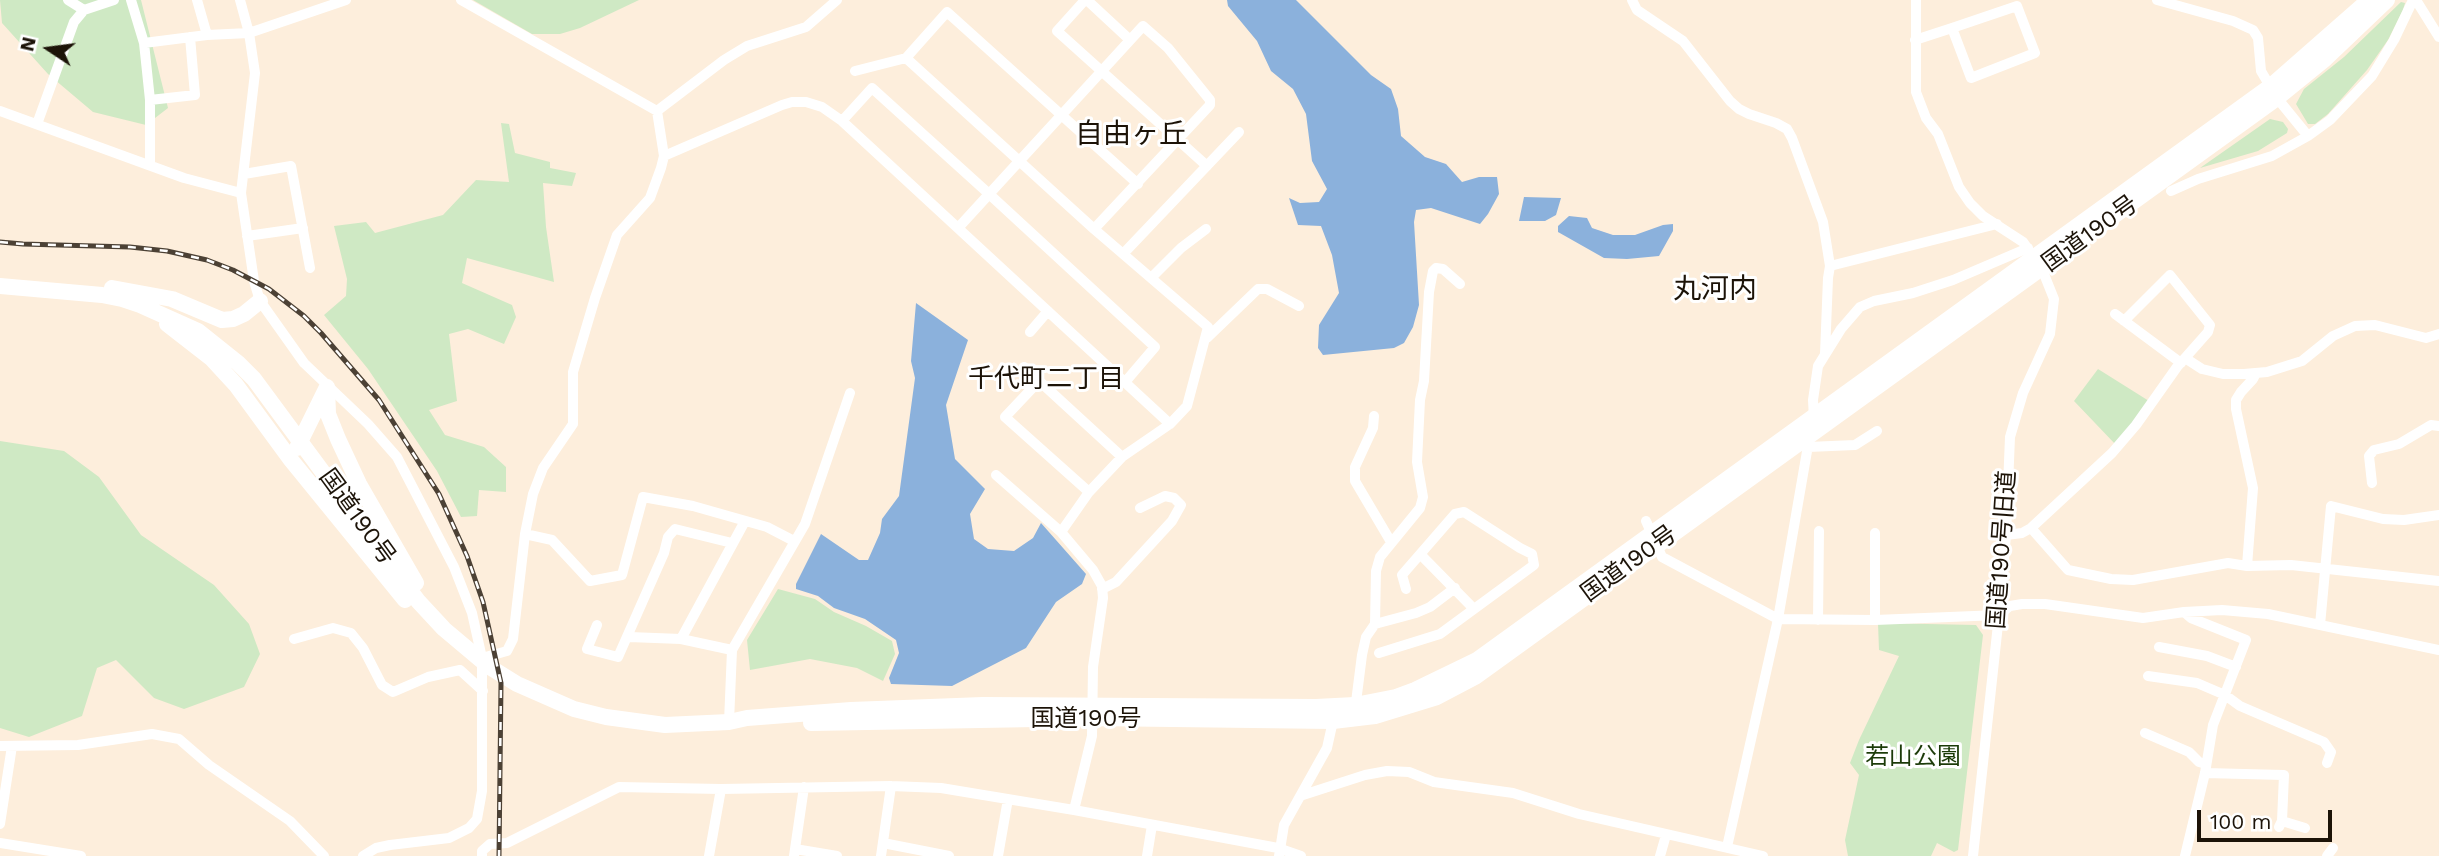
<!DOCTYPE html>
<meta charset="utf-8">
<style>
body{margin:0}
#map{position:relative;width:2439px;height:856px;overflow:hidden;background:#fdeedc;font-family:"Work Sans",sans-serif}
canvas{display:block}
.north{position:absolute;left:14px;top:14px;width:70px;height:70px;-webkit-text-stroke:5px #fff;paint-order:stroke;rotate:283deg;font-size:19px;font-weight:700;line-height:28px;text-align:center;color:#1c1308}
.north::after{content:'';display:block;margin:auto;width:24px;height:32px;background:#1c1308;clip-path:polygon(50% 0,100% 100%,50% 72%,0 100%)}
.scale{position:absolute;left:2197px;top:810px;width:135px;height:32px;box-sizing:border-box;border:4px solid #1c1308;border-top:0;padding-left:9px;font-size:21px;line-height:24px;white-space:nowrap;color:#1c1308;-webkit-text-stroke:5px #fff;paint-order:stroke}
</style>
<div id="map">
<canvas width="2439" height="856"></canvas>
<div class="north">N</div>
<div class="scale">100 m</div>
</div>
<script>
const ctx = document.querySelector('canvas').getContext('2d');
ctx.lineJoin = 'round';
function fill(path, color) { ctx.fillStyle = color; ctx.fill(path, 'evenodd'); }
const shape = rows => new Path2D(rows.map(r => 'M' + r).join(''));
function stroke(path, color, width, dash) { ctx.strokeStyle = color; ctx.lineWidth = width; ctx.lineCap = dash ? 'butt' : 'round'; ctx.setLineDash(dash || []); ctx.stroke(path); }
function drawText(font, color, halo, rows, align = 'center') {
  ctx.font = font + ' "Work Sans","Noto Sans JP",sans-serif'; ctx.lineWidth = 6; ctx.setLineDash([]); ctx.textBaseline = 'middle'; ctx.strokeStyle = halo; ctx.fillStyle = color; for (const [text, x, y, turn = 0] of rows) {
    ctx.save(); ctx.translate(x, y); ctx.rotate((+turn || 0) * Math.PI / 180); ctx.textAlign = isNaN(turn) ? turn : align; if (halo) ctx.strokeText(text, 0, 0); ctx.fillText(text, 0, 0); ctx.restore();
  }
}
fill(shape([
 [0,0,141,0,168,108,146,125,93,112,48,74,2,23],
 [473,0,639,0,580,28,560,34,532,34],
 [2401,2,2405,3,2403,10,2388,40,2367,70,2328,114,2315,124,2308,124,2296,104,2304,89,2344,57],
 [2270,119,2283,122,2288,129,2287,133,2258,151,2200,168],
 [501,123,509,124,515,153,550,162,550,168,576,173,572,186,543,183,546,227,554,282,467,258,462,283,512,305,516,317,504,344,468,329,449,334,457,401,429,410,445,435,484,447,506,467,506,492,479,490,477,516,461,517,437,471,368,369,324,315,346,296,347,279,334,226,366,222,375,233,443,215,476,180,509,182],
 [2098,369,2149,401,2116,445,2074,401],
 [0,441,64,451,99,477,141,535,214,585,249,624,260,654,244,687,184,709,154,698,116,660,97,668,82,716,29,737,0,728],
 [778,589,815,599,834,612,866,626,892,641,895,654,883,681,857,668,810,659,750,670,747,640],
 [1878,623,1976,625,1983,635,1958,850,1954,852,1937,843,1931,856,1848,856,1845,840,1859,775,1850,763,1859,740,1899,656,1879,650]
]), '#cfe9c4');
fill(shape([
 [1227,0,1296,0,1371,75,1391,89,1398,109,1401,136,1425,157,1446,164,1462,182,1479,177,1497,177,1499,194,1488,214,1480,224,1431,208,1416,210,1414,222,1419,305,1413,327,1404,343,1394,348,1323,355,1318,348,1319,325,1339,293,1332,255,1321,226,1298,225,1289,198,1300,203,1319,202,1327,189,1312,161,1306,114,1293,89,1271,71,1257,41,1228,6],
 [1524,197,1561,198,1556,215,1545,221,1519,221],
 [1569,216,1587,218,1592,228,1613,235,1635,235,1663,225,1673,224,1673,231,1659,256,1627,259,1604,258,1558,232,1558,226],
 [916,303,968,340,946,405,955,459,985,489,970,514,974,539,988,549,1014,551,1033,538,1041,523,1086,574,1082,584,1056,602,1026,648,952,686,891,684,889,678,899,653,896,640,865,619,834,608,818,596,796,589,796,584,821,534,859,560,868,560,880,533,882,519,899,496,915,378,911,361]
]), '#8bb1dc');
stroke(shape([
 [68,0,84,10],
 [131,0,144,43,150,100,150,165],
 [197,0,207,35],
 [240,0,249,33,255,73,241,193,254,281,260,301,304,363,368,424,397,457,454,567,472,613,482,658,482,791,477,819,469,828,449,838,390,845,376,848,363,856],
 [461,0,657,111],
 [1085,0,1057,31,1207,166],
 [1087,0,1130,40],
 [1632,0,1637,10,1683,41,1730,101,1739,109,1749,114,1776,123,1787,129,1792,138,1823,222,1830,266,1828,278,1825,354],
 [1916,0,1916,92,1926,118,1938,134,1959,187,1970,203,1983,216,2023,242,2042,269,2054,299,2050,334,2023,393,2010,437,2006,535,1999,615,1973,856],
 [2157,0,2233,21,2253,30,2258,38,2261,71,2277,98,2308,136],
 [2416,0,2439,37],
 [1915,40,1952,28,2017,6,2035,53,1971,78,1952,28],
 [144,43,207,35,249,33,346,0],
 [906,58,1094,229,1208,327,1187,406,1170,424,1122,457,1089,492,1061,532],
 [855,71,906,58,947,12,1138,184],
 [150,100,195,95,190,37],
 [0,111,184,178,241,193],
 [657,111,724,60,747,46,806,27,837,0],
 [842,121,872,88,988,193,1155,347,1126,381],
 [37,124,74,22,84,10,114,0],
 [664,156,782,105,792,102,806,102,822,107,842,121,1170,424],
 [244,174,291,166,310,268],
 [2171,191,2198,179,2272,156,2308,136,2330,120,2372,76,2394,40,2413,0],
 [958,228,1143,26,1168,48,1210,100,1210,105,1094,229],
 [247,236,303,228],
 [1123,254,1239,132],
 [1830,266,1997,224],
 [1151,278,1181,248,1206,229],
 [2115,314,2181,363],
 [1030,332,1048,311],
 [1207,338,1258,289,1267,289,1299,306],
 [2185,358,2202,369,2223,374,2244,374,2267,372,2302,361,2333,336,2355,326,2375,325,2426,338,2439,334],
 [1024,367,1122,457],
 [1039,381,1005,417,1089,492],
 [1374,416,1373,428,1355,467,1355,481,1391,542],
 [1814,419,1813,400,1818,366,1841,329,1860,307,1874,301,1913,293,1953,280,2028,248],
 [1808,447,1855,445,1877,431],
 [996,475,1061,532,1093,570,1102,586,1103,598,1093,667,1092,736,1074,810],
 [2372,483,2369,456,2374,450,2399,444,2431,425,2439,426],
 [1646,521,1662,557,1778,619,1875,620,1999,615,2010,606,2022,604,2045,604,2143,618,2184,612,2222,610,2268,614,2439,650],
 [2031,528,2068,570,2111,579,2133,580,2228,563,2247,566,2291,565,2439,581],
 [1875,533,1875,620],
 [525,534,552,540,590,581,622,575,643,497,693,506,767,527,794,541],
 [2006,535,2022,533,2031,528,2112,453,2136,425,2177,367,2208,332,2210,325,2170,275,2124,321],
 [1421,555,1474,609],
 [2247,566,2253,488,2236,409,2236,400,2241,392,2253,379,2256,373],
 [1102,589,1116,582,1172,521,1181,505,1174,498,1165,496,1140,508],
 [2184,612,2191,618,2246,640,2213,725,2205,773,2185,856],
 [1818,620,1819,531],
 [1375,624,1416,613,1430,607,1455,588],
 [597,625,587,649,618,657,664,553,668,537,675,529,732,543],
 [2320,625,2331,506,2383,519,2404,520,2439,515],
 [629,637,681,639,732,650],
 [294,639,333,628,351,633,363,648,382,685,393,692,428,677,460,670,483,691],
 [681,639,745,521],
 [2159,647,2207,656,2236,667],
 [1379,653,1440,634,1534,565,1532,554,1520,548,1464,512,1455,514,1402,575,1406,589],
 [482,658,507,651,513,639,525,534,533,494,543,468,573,424,573,372,595,298,617,235,650,198,661,168,664,156,657,111],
 [2148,676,2197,683,2225,695,2240,706,2324,742,2331,752,2327,763],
 [1355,710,1362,655,1366,637,1375,624,1376,571,1380,557,1420,508,1423,497,1417,462,1420,400,1424,381,1429,292,1433,271,1436,268,1443,269,1460,284],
 [729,722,732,650,805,524,850,393],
 [2145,733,2189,752,2199,762,2206,764],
 [0,746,78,745,152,734,179,739,209,765,290,821,324,856],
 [2205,773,2284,775,2282,821,2279,827],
 [1303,795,1365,775,1387,771,1409,772,1434,782,1513,793,1579,814,1763,856],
 [2282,821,2305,828],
 [0,824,12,746],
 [0,843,81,856],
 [883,843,949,856],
 [1727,847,1778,619,1810,434],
 [795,849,837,856],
 [482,856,482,851,490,844,507,843,619,787,721,789,891,786,941,788,1074,810,1278,848,1301,856],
 [709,856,721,789],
 [794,856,804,787],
 [881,856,891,786],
 [998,856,1008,799],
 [1147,856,1152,825],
 [1279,856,1284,825,1327,748,1333,721],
 [1660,856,1666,835],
 [2327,856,2333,848]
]), '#fff', 10);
stroke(shape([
 [0,286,102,295,122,299,140,305,198,331,238,363,254,379,418,601,444,629,488,666,517,684,574,709,606,717,665,725,729,722,747,718,851,710,983,705,1316,707,1355,705,1396,697,1415,690,1477,660,2271,86,2369,0],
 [112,288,172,299,222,320,233,319,244,314,260,301],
 [167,324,212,359,236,385,291,460,405,600],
 [327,387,328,414,338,439,359,484,416,583],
 [297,448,326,389],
 [811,723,1093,718,1333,721,1375,716,1437,697,1475,677,2277,98,2325,59,2387,0]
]), '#fff', 16);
const rail = shape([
 [0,242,23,244,130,247,167,251,207,260,233,270,269,289,304,316,321,333,379,400,439,494,467,556,483,602,501,683,499,856]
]);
stroke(rail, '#4c4135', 5);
stroke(rail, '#fff', 2.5, [8]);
drawText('24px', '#1c1308', '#fff', [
 ["国道190号",2090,234,-36],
 ["国道190号",357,517,54],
 ["国道190号旧道",2002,550,-86],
 ["国道190号",1629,564,-36],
 ["国道190号",1086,719]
]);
drawText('24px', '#1c3b09', '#fff', [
 ["若山公園",1913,757]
]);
drawText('26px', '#1c1308', '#fff', [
 ["千代町二丁目",1046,379]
]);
drawText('28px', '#1c1308', '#fff', [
 ["自由ヶ丘",1131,135],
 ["丸河内",1715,290]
]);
</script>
